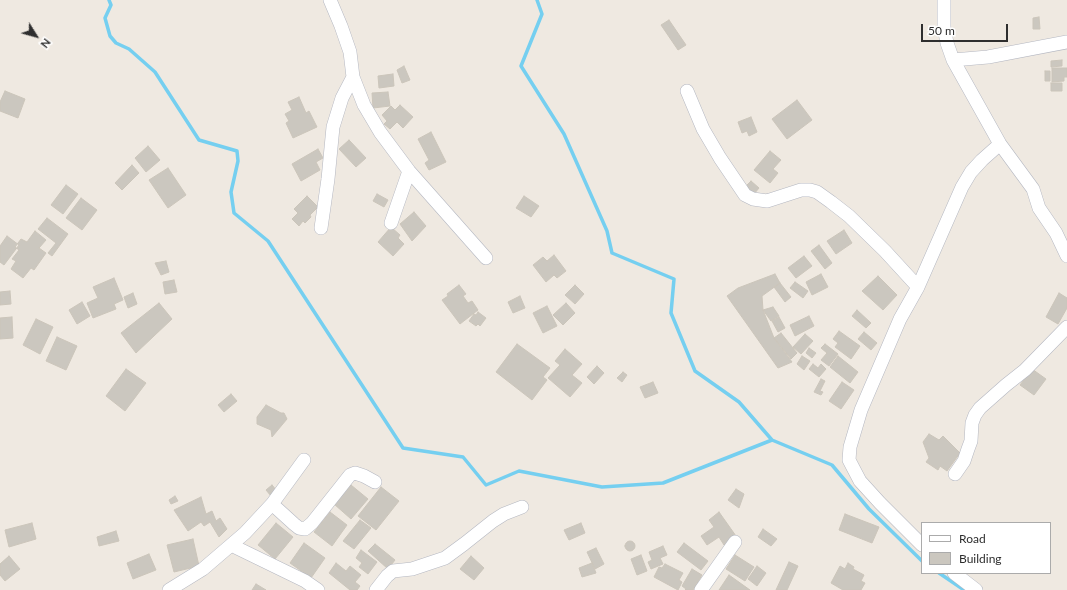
<!DOCTYPE html>
<style>
body{margin:0}
#map{position:relative;width:1067px;height:590px;overflow:hidden;background:#efe9e1;font-family:Lato,sans-serif}
canvas{display:block}
.legend{position:absolute;left:921px;top:522px;width:130px;height:52px;box-sizing:border-box;background:#fff;border:1px solid #ababab;margin:0;padding:5px 7px;list-style:none;font-size:12px;color:#2e2e2e}
.legend li{display:flex;align-items:center;gap:8px;height:20px}
.legend b{width:20px;border:1px solid #ababab}
.north{position:absolute;left:16px;top:16px;width:40px;height:40px;-webkit-text-stroke:3px #fff;paint-order:stroke;rotate:127deg;font-size:11px;font-weight:700;line-height:16px;text-align:center;color:#2e2e2e}
.north::after{content:'';display:block;margin:auto;width:14px;height:18px;background:#2e2e2e;clip-path:polygon(50% 0,100% 100%,50% 72%,0 100%)}
.scale{position:absolute;left:921px;top:24px;width:87px;height:18px;box-sizing:border-box;border:2px solid #2e2e2e;border-top:0;padding-left:5px;font-size:12px;line-height:14px;white-space:nowrap;color:#2e2e2e;-webkit-text-stroke:3px #fff;paint-order:stroke}
</style>
<div id="map">
<canvas width="1067" height="590"></canvas>
<ul class="legend">
<li><b style="height:5px;background:#fff"></b>Road</li>
<li><b style="height:11px;background:#cbc7bf"></b>Building</li>
</ul>
<div class="north">N</div>
<div class="scale">50 m</div>
</div>
<script>
const ctx = document.querySelector('canvas').getContext('2d');
ctx.lineJoin = 'round';
const shape = rows => new Path2D(rows.map(r => 'M' + r).join(''));
function stroke(path, color, width, dash) { ctx.strokeStyle = color; ctx.lineWidth = width; ctx.lineCap = dash ? 'butt' : 'round'; ctx.setLineDash(dash || []); ctx.stroke(path); }
function fill(path, color) { ctx.fillStyle = color; ctx.fill(path, 'evenodd'); }
stroke(shape([
 [109,0,111,5,105,18,110,36,116,43,129,49,155,72,199,140,237,151,238,161,231,192,234,213,268,241,403,448,463,457,486,485,519,471,602,487,663,483,772,440,832,465,869,509,922,561],
 [537,0,542,14,521,66,564,134,607,231,612,253,674,279,671,313,695,371,739,402,772,440],
 [939,573,964,590]
]), '#75cff0', 3.5);
const building = shape([
 [1039,17,1040,29,1033,29,1033,18,1039,17],
 [669,20,686,45,678,50,661,25,669,20],
 [1062,60,1062,66,1051,67,1051,61,1062,60],
 [404,66,410,80,402,83,397,70,404,66],
 [1052,68,1067,68,1067,77,1064,77,1064,81,1052,82,1052,68],
 [1045,71,1050,71,1050,81,1045,81,1045,71],
 [393,74,394,86,379,88,378,76,393,74],
 [1051,83,1062,83,1062,91,1051,91,1051,83],
 [5,91,25,99,18,118,0,111,0,102,5,91],
 [388,92,390,106,373,108,372,93,388,92],
 [299,97,306,113,309,111,317,127,293,138,286,123,289,121,285,114,292,110,288,102,299,97],
 [797,100,812,120,787,139,772,119,797,100],
 [400,105,413,117,403,128,397,122,390,129,384,124,387,121,382,115,391,106,395,110,400,105],
 [751,117,757,132,749,136,747,131,742,133,738,122,751,117],
 [431,132,446,162,429,170,425,163,429,160,418,139,431,132],
 [349,140,366,158,356,167,339,149,349,140],
 [148,146,160,160,146,172,135,158,148,146],
 [318,149,323,158,316,162,320,170,301,181,292,164,318,149],
 [770,151,781,160,773,169,778,173,770,183,754,170,770,151],
 [132,165,139,173,122,190,115,183,132,165],
 [168,168,186,195,168,208,149,180,168,168],
 [751,181,759,188,754,194,745,187,751,181],
 [66,185,78,194,63,214,51,205,66,185],
 [377,194,388,200,384,207,373,201,377,194],
 [307,196,318,207,310,215,311,217,305,223,303,221,299,226,292,219,298,213,294,209,307,196],
 [524,196,539,206,531,217,516,208,524,196],
 [81,198,97,210,82,230,66,218,81,198],
 [414,212,426,226,412,241,400,224,414,212],
 [47,218,68,234,52,256,48,253,56,243,38,229,47,218],
 [391,227,400,235,398,238,404,244,393,256,378,242,391,227],
 [844,230,852,243,836,254,827,241,844,230],
 [35,231,46,240,39,248,46,253,34,270,31,268,23,278,11,269,16,261,12,259,19,250,15,247,21,239,27,242,35,231],
 [7,236,19,245,4,265,0,262,0,246,7,236],
 [819,245,832,263,825,269,811,251,819,245],
 [554,255,566,271,557,278,554,275,546,282,533,265,543,257,547,261,554,255],
 [804,256,812,266,796,278,788,268,804,256],
 [166,261,169,272,161,275,155,263,166,261],
 [775,274,780,283,762,296,763,310,774,338,792,362,778,368,727,296,738,288,775,274],
 [821,274,828,287,812,295,806,282,821,274],
 [878,276,897,295,883,310,862,291,878,276],
 [114,278,123,300,114,304,116,309,93,318,87,303,98,298,93,287,114,278],
 [174,280,177,292,165,294,163,282,174,280],
 [795,282,808,291,803,298,790,288,795,282],
 [780,283,791,297,785,302,774,287,780,283],
 [459,285,466,294,463,296,468,303,472,301,478,310,460,324,442,300,448,296,447,294,459,285],
 [575,285,584,294,575,304,565,295,575,285],
 [10,291,11,304,0,305,0,292,10,291],
 [133,293,137,304,128,308,124,297,133,293],
 [1059,293,1067,298,1067,308,1058,324,1046,317,1059,293],
 [520,296,525,308,513,313,508,302,520,296],
 [82,302,90,316,77,324,69,310,82,302],
 [159,303,172,319,136,353,121,333,159,303],
 [566,303,575,313,563,325,553,315,566,303],
 [547,306,557,326,543,333,533,313,547,306],
 [773,307,779,316,771,321,763,310,773,307],
 [857,310,871,323,866,328,852,316,857,310],
 [478,312,486,318,480,326,478,324,476,326,469,321,474,314,476,315,478,312],
 [809,316,814,326,795,336,790,325,809,316],
 [12,317,13,338,0,339,0,318,12,317],
 [779,317,785,328,778,332,772,321,779,317],
 [36,319,53,327,40,354,23,345,36,319],
 [839,331,860,346,851,359,835,347,838,343,833,339,839,331],
 [864,332,877,343,871,350,858,339,864,332],
 [781,333,797,353,791,359,774,338,781,333],
 [805,334,813,341,801,354,793,347,805,334],
 [57,337,77,346,66,370,46,361,57,337],
 [517,344,550,368,543,377,547,380,532,400,496,372,517,344],
 [825,344,838,354,829,366,821,360,827,353,821,348,825,344],
 [809,348,816,353,812,358,806,353,809,348],
 [565,349,582,364,572,375,582,383,570,397,548,378,560,365,555,361,565,349],
 [802,356,810,361,804,370,797,364,802,356],
 [838,356,858,372,850,383,830,367,838,356],
 [813,364,818,368,821,364,826,369,819,377,809,369,813,364],
 [597,366,604,373,594,384,587,377,597,366],
 [126,369,146,383,125,411,106,396,126,369],
 [1032,369,1046,379,1034,395,1020,385,1032,369],
 [623,372,627,375,622,382,617,378,623,372],
 [821,379,825,381,820,391,823,392,821,395,814,392,821,379],
 [653,382,658,393,645,398,640,387,653,382],
 [842,382,854,390,841,409,829,401,842,382],
 [231,394,237,401,224,412,218,405,231,394],
 [266,405,281,413,284,413,287,419,272,437,271,430,257,424,257,417,266,405],
 [929,434,939,440,943,436,960,453,947,471,940,466,938,470,926,462,929,458,923,442,929,434],
 [272,485,277,491,271,496,266,490,272,485],
 [351,485,368,499,351,519,334,504,351,485],
 [381,487,399,501,376,530,358,516,381,487],
 [736,489,744,494,739,508,728,500,736,489],
 [175,496,178,501,171,504,169,500,175,496],
 [201,497,206,514,212,511,216,521,220,518,227,529,219,537,210,522,204,526,201,522,188,531,174,510,201,497],
 [330,512,347,525,332,546,314,532,330,512],
 [719,512,736,536,724,545,719,537,707,545,701,536,714,527,709,520,719,512],
 [845,514,879,527,872,543,839,530,845,514],
 [360,520,371,528,354,549,343,541,360,520],
 [32,523,36,539,9,547,5,530,32,523],
 [276,523,293,537,275,559,258,545,276,523],
 [581,523,585,533,569,540,564,530,581,523],
 [763,529,777,539,771,546,758,537,763,529],
 [116,531,119,541,99,546,97,537,116,531],
 [193,539,199,566,174,572,167,545,193,539],
 '625 546a5 5 0 1 1 10 0a5 5 0 1 1-10 0Z',
 [304,543,325,558,311,578,290,563,304,543],
 [684,543,708,561,701,570,677,552,684,543],
 [375,544,395,560,388,569,368,551,375,544],
 [663,546,667,555,660,558,663,564,651,569,648,562,652,560,649,552,663,546],
 [596,548,604,564,595,569,587,552,596,548],
 [361,550,377,562,368,574,359,567,362,563,356,558,361,550],
 [149,554,156,570,133,579,127,563,149,554],
 [641,555,647,571,637,575,631,559,641,555],
 [735,555,754,567,745,581,726,569,735,555],
 [9,556,20,569,5,581,0,575,0,564,9,556],
 [471,556,484,568,474,580,460,569,471,556],
 [789,562,798,566,787,590,776,590,789,562],
 [336,563,346,571,350,566,361,575,355,582,360,586,357,590,350,590,329,573,336,563],
 [592,563,596,573,582,577,579,568,592,563],
 [848,563,854,567,853,569,864,575,861,581,865,583,861,590,843,590,831,583,840,566,845,569,848,563],
 [665,564,683,573,679,580,682,582,678,590,654,577,659,567,662,568,665,564],
 [757,566,766,573,757,586,748,579,757,566],
 [692,569,702,575,693,590,685,590,686,589,682,586,692,569],
 [729,575,750,590,719,590,729,575],
 [256,584,266,590,252,590,256,584]
]);
fill(building, '#cbc7bf');
stroke(building, '#cbc5ba', 1);
const minor = shape([
 [330,0,341,26,350,52,353,77,364,105,380,132,409,171,486,258],
 [944,0,944,27,947,43,953,60,1000,144,1033,189,1039,208,1056,233,1067,256],
 [953,60,988,57,1067,42],
 [687,91,703,129,720,158,745,195,753,199,767,201,801,190,810,190,817,192,831,202,849,216,885,251,918,287],
 [391,223,409,171],
 [321,228,328,179,333,127,342,98,353,77],
 [955,474,964,461,968,449,971,441,972,423,975,415,980,408,1006,385,1025,370,1067,327],
 [272,504,294,524,299,528,305,529,312,523,350,475,355,473,364,476,375,482],
 [231,545,305,581,318,590],
 [922,545,880,503,860,481,849,460,850,447,861,410,900,319,918,287,962,187,971,172,982,160,1000,144],
 [954,573,976,590],
 [169,590,203,569,245,533,272,504,304,460],
 [376,590,387,576,393,571,412,569,445,558,464,544,493,521,504,514,522,507],
 [701,590,735,542]
]);
stroke(minor, '#b4b7c1', 14);
stroke(minor, '#fff', 13);
</script>
